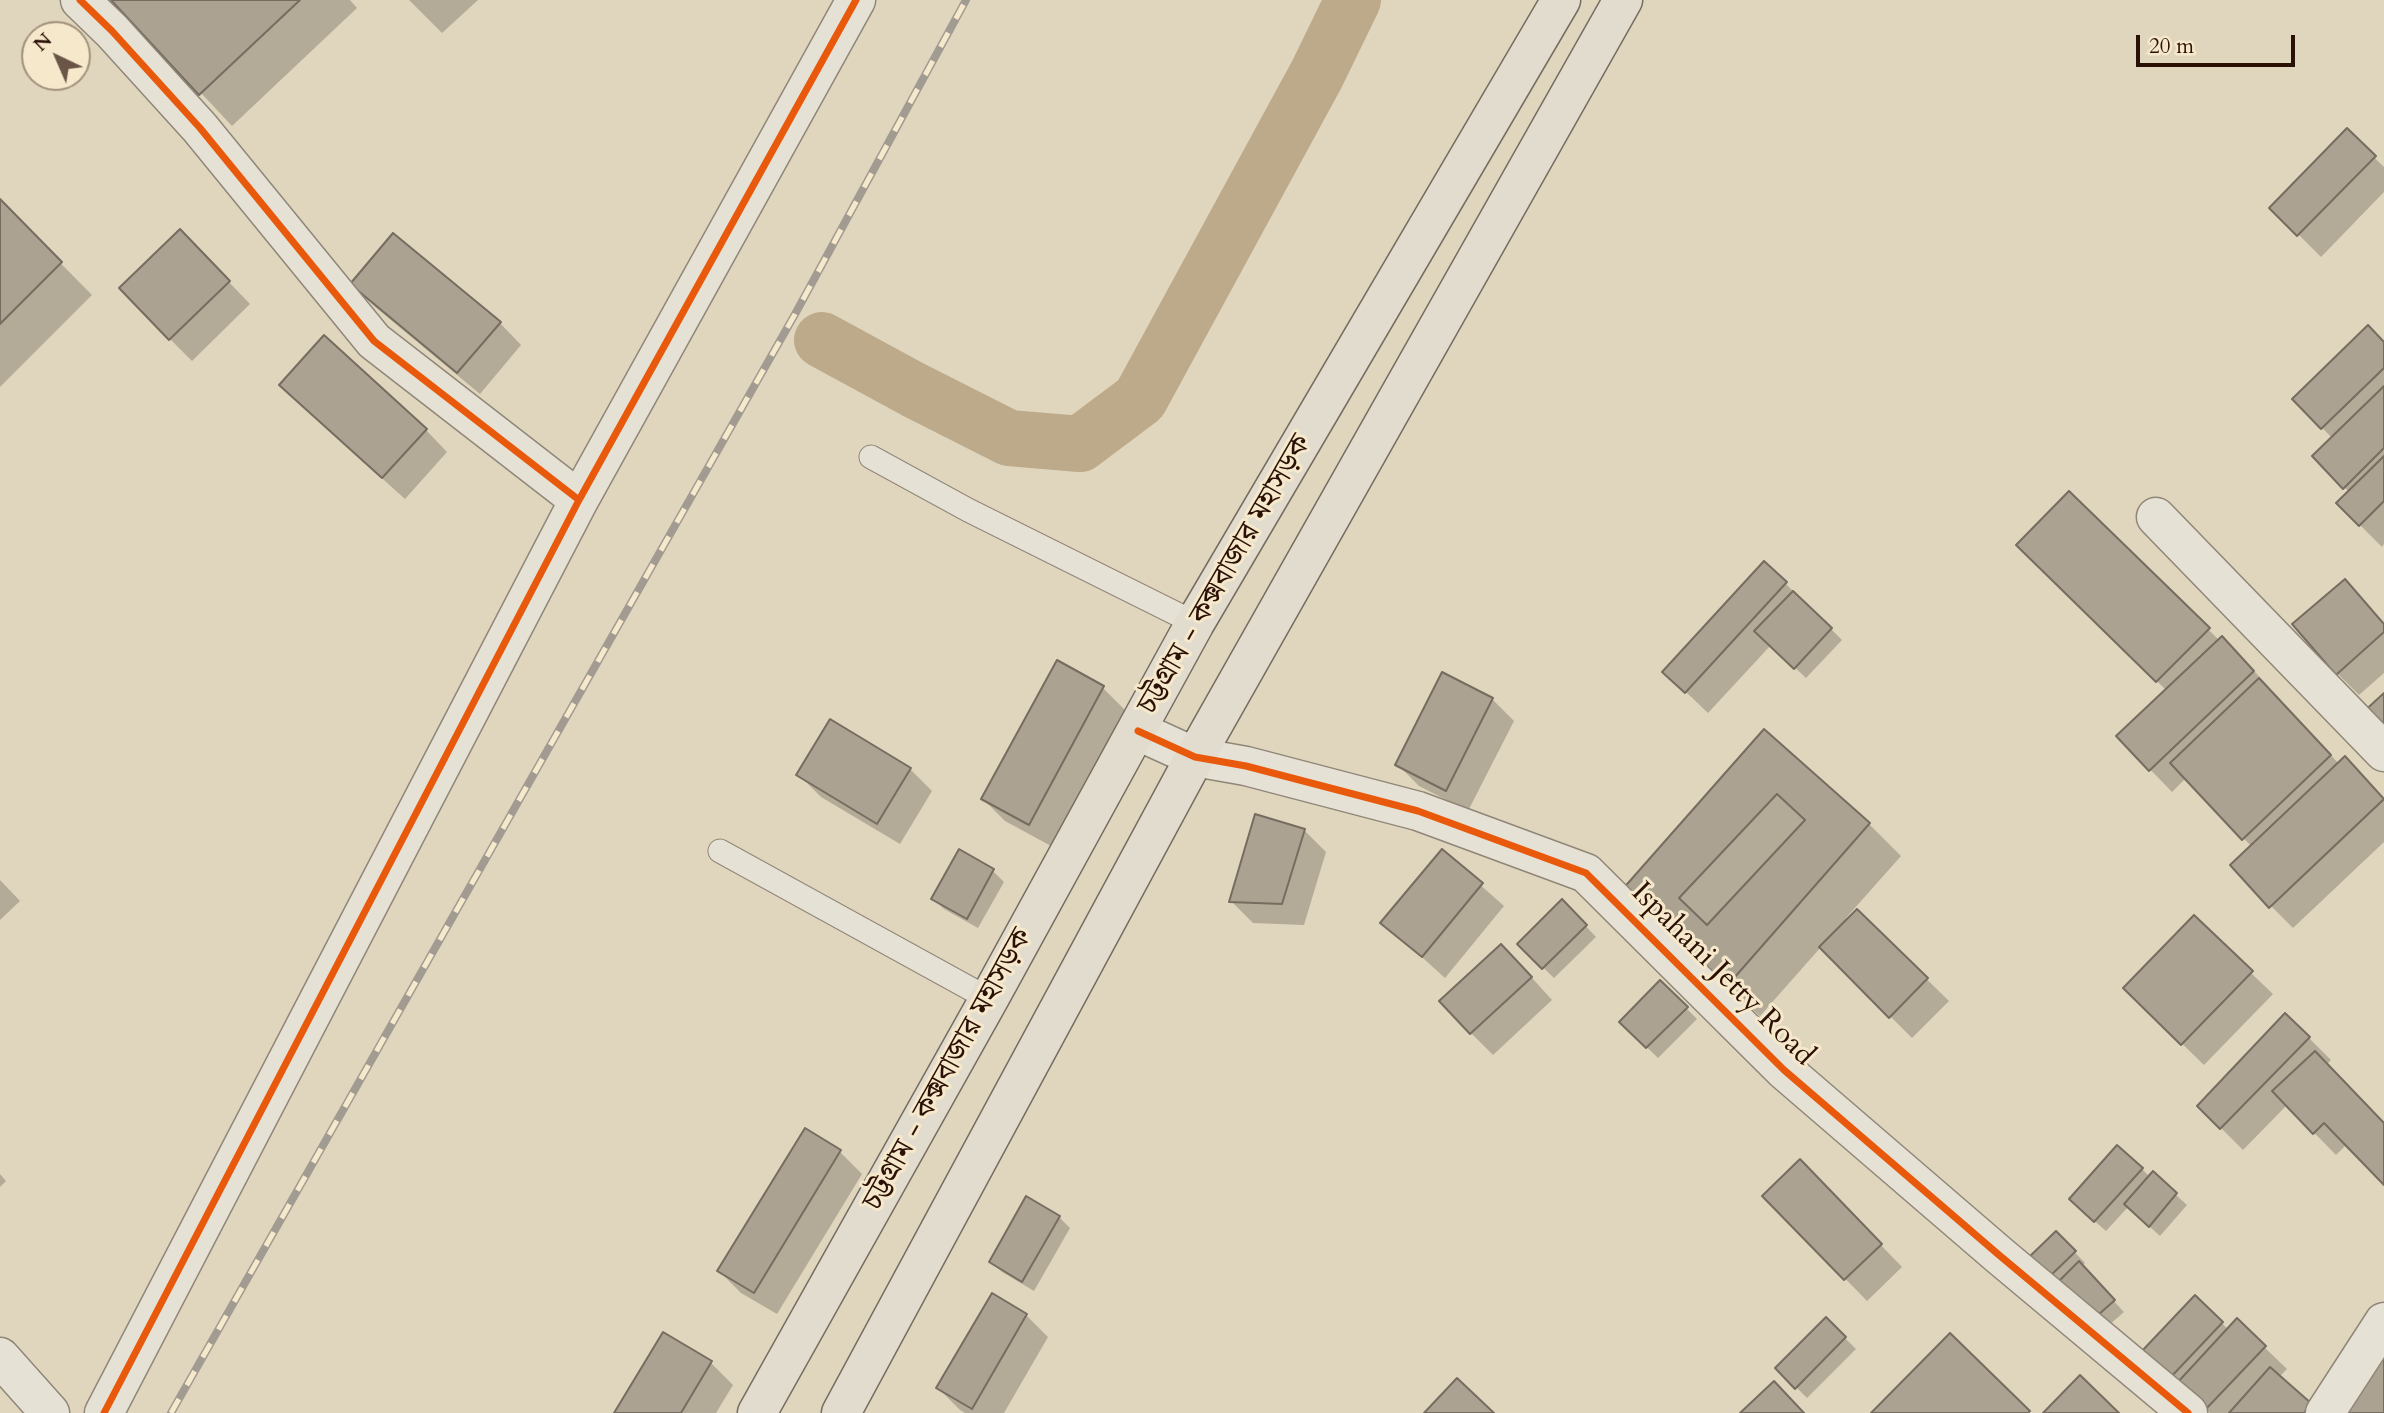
<!DOCTYPE html>
<meta charset="utf-8">
<style>
body{margin:0}
#map{position:relative;width:2384px;height:1413px;overflow:hidden;background:#e0d6be;font-family:Cardo,serif}
canvas{display:block}
.north{position:absolute;left:21px;top:21px;width:70px;height:70px;box-sizing:border-box;background:#f5e8cb;border:2px solid #a4927c;border-radius:50%;rotate:316deg;font-size:19px;font-weight:700;line-height:28px;text-align:center;color:#2b1005}
.north::after{content:'';display:block;margin:auto;width:24px;height:32px;background:#6a5546;clip-path:polygon(50% 0,100% 100%,50% 72%,0 100%)}
.scale{position:absolute;left:2136px;top:35px;width:159px;height:32px;box-sizing:border-box;border:4px solid #2b1005;border-top:0;padding-left:9px;font-size:21px;line-height:24px;white-space:nowrap;color:#2b1005;-webkit-text-stroke:5px #f5e8cb;paint-order:stroke}
</style>
<div id="map">
<canvas width="2384" height="1413"></canvas>
<div class="north">N</div>
<div class="scale">20 m</div>
</div>
<script>
const ctx = document.querySelector('canvas').getContext('2d');
ctx.lineJoin = 'round';
function fill(path, color) { ctx.fillStyle = color; ctx.fill(path, 'evenodd'); }
const shape = rows => new Path2D(rows.map(r => 'M' + r).join(''));
function stroke(path, color, width, dash) { ctx.strokeStyle = color; ctx.lineWidth = width; ctx.lineCap = dash ? 'butt' : 'round'; ctx.setLineDash(dash || []); ctx.stroke(path); }
function drawText(font, color, halo, rows, align = 'center') {
  ctx.font = font + ' Cardo,"Noto Serif Bengali",serif'; ctx.lineWidth = 6; ctx.setLineDash([]); ctx.textBaseline = 'middle'; ctx.strokeStyle = halo; ctx.fillStyle = color; for (const [text, x, y, turn = 0] of rows) {
    ctx.save(); ctx.translate(x, y); ctx.rotate((+turn || 0) * Math.PI / 180); ctx.textAlign = isNaN(turn) ? turn : align; if (halo) ctx.strokeText(text, 0, 0); ctx.fillText(text, 0, 0); ctx.restore();
  }
}
fill(shape([
 [114,0,350,0,357,8,232,126],
 [409,0,478,0,442,33],
 [2347,131,2384,167,2384,192,2321,257,2272,208],
 [0,202,92,295,0,387],
 [201,253,250,304,192,361,170,339],
 [352,284,500,323,521,345,480,394,374,306],
 [2384,344,2384,544,2382,547,2338,503,2349,492,2314,457,2333,439,2294,399],
 [303,407,426,430,447,452,405,499],
 [2069,493,2220,641,2244,660,2339,764,2367,781,2384,799,2384,842,2293,928,2271,906,2252,847,2186,778,2172,792,2118,736,2167,691,2050,576],
 [2344,581,2384,623,2384,673,2359,695,2337,673],
 [1785,583,1842,640,1806,678,1771,645,1708,713,1665,672],
 [1057,663,1103,688,1125,710,1051,846,1005,821,983,799],
 [1492,699,1514,721,1468,811,1419,786,1397,764],
 [1764,732,1869,824,1901,856,1846,918,1848,920,1857,911,1949,1001,1912,1038,1821,947,1760,1016,1655,922],
 [910,769,932,791,900,844,821,797,799,775],
 [1304,830,1326,852,1304,925,1253,923,1231,901],
 [959,851,993,871,1004,882,978,928,944,909,933,899],
 [1442,851,1504,906,1445,978,1383,922],
 [0,880,20,901,0,920],
 [1562,901,1596,937,1554,978,1519,944],
 [1523,968,1552,1000,1493,1055,1471,1033],
 [2251,973,2273,994,2204,1065,2125,988],
 [1660,982,1697,1019,1658,1058,1621,1022],
 [2309,1038,2331,1060,2326,1065,2384,1125,2384,1182,2347,1144,2336,1155,2287,1105,2243,1150,2199,1106],
 [805,1130,840,1152,862,1174,777,1314,741,1293,719,1271],
 [2142,1169,2150,1177,2153,1174,2187,1205,2160,1236,2128,1207,2106,1231,2082,1210],
 [0,1174,6,1181,0,1187],
 [1822,1184,1902,1267,1867,1301,1765,1196],
 [1059,1217,1070,1228,1034,1291,1002,1272,991,1262],
 [2056,1233,2085,1263,2081,1266,2124,1312,2101,1332,2029,1260],
 [2195,1298,2229,1330,2237,1321,2287,1369,2279,1377,2318,1413,2210,1413,2144,1352],
 [1026,1315,1048,1337,1004,1413,965,1413,960,1410,938,1388],
 [1826,1319,1856,1349,1807,1398,1777,1368],
 [664,1334,711,1363,733,1385,716,1413,616,1413]
]), '#0003');
stroke(shape([
 [822,340,914,390,1009,438,1080,444,1140,399,1317,74,1353,0]
]), '#bcaa8b', 56);
const building = shape([
 [111,0,300,0,199,95,111,0],
 [2347,128,2376,156,2297,236,2269,208,2347,128],
 [0,199,62,262,0,324,0,199],
 [180,229,230,281,169,340,119,288,180,229],
 [393,233,501,322,457,373,350,284,393,233],
 [2368,325,2384,342,2384,368,2321,429,2292,399,2368,325],
 [324,335,427,429,382,478,279,385,324,335],
 [2384,386,2384,448,2343,489,2312,456,2384,386],
 [2384,456,2384,501,2359,526,2336,503,2384,456],
 [2069,491,2210,628,2156,682,2016,545,2069,491],
 [1764,561,1787,582,1685,693,1662,672,1764,561],
 [2345,579,2384,624,2384,632,2336,675,2292,624,2345,579],
 [1793,591,1832,628,1794,669,1754,631,1793,591],
 [2222,636,2254,671,2149,771,2116,736,2222,636],
 [1057,660,1104,686,1029,825,981,799,1057,660],
 [1442,672,1493,698,1446,791,1395,765,1442,672],
 [2259,678,2331,755,2242,840,2170,763,2259,678],
 [2384,693,2384,743,2359,716,2384,693],
 [830,719,911,768,877,824,796,775,830,719],
 [1764,729,1870,823,1727,986,1621,891,1764,729],
 [1777,794,1805,820,1707,925,1679,898,1777,794],
 [2345,756,2384,799,2269,908,2230,865,2345,756],
 [1255,814,1305,829,1282,904,1229,902,1255,814],
 [959,849,994,869,967,919,931,899,959,849],
 [1442,849,1483,883,1422,957,1380,923,1442,849],
 [1562,899,1587,925,1542,969,1517,944,1562,899],
 [1857,909,1928,978,1889,1018,1819,947,1857,909],
 [2194,915,2253,971,2181,1045,2123,988,2194,915],
 [1501,944,1532,977,1470,1034,1439,1001,1501,944],
 [1660,980,1688,1007,1646,1048,1619,1022,1660,980],
 [2285,1013,2310,1037,2220,1129,2197,1106,2285,1013],
 [2315,1051,2384,1123,2384,1185,2324,1123,2313,1134,2272,1091,2315,1051],
 [805,1128,841,1150,754,1293,717,1271,805,1128],
 [2117,1145,2143,1168,2094,1222,2069,1199,2117,1145],
 [1800,1159,1882,1244,1844,1280,1762,1196,1800,1159],
 [2153,1171,2177,1193,2149,1227,2124,1204,2153,1171],
 [1026,1196,1060,1216,1022,1282,989,1262,1026,1196],
 [2056,1231,2076,1251,2046,1280,2026,1260,2056,1231],
 [2079,1261,2115,1300,2089,1323,2054,1286,2079,1261],
 [992,1293,1027,1314,972,1409,936,1388,992,1293],
 [2195,1295,2223,1322,2169,1379,2141,1352,2195,1295],
 [1826,1317,1846,1337,1795,1389,1775,1368,1826,1317],
 [2237,1318,2266,1346,2205,1410,2177,1383,2237,1318],
 [663,1332,712,1361,681,1413,614,1413,663,1332],
 [1950,1333,2030,1411,2028,1413,1871,1413,1950,1333],
 [2384,1354,2384,1413,2343,1413,2384,1354],
 [2270,1367,2312,1404,2304,1413,2229,1413,2270,1367],
 [2080,1375,2119,1413,2043,1413,2080,1375],
 [1457,1378,1494,1413,1424,1413,1457,1378],
 [1774,1381,1804,1413,1740,1413,1774,1381]
]);
fill(building, '#aba292');
stroke(building, '#766c5f', 2);
const service = shape([
 [871,457,968,510,1195,623],
 [720,851,989,999]
]);
const minor = shape([
 [80,0,112,31,200,128,374,341,579,500],
 [2156,517,2384,752],
 [1138,731,1195,757,1246,766,1418,811,1586,873,1784,1070,1999,1255,2188,1413],
 [104,1413,579,500,856,0],
 [2325,1413,2384,1322]
]);
const tertiary = shape([
 [0,1357,50,1413]
]);
const trunk = shape([
 [757,1413,989,999,1195,623,1561,0],
 [841,1413,1195,757,1623,0]
]);
stroke(service, '#908678', 25);
stroke(minor, '#908678', 41);
stroke(tertiary, '#908678', 41);
stroke(trunk, '#766c5f', 41);
stroke(service, '#e6e1d5', 23);
stroke(minor, '#e6e1d5', 38);
stroke(tertiary, '#e6e1d5', 38);
stroke(trunk, '#e2dcce', 38);
const rail = shape([
 [171,1413,794,316,966,0]
]);
stroke(rail, '#a29b91', 8);
stroke(rail, '#f5e8cb', 5, [16]);
stroke(shape([
 [80,0,112,31,200,128,374,341,579,500],
 [1138,731,1195,757,1246,766,1418,811,1586,873,1784,1070,1999,1255,2188,1413],
 [104,1413,579,500,856,0]
]), '#e8590c', 7);
drawText('30px', '#2b1005', '#f5e8cb', [
 ["চট্টগ্রাম - কক্সবাজার মহাসড়ক",1226,575,-60],
 ["Ispahani Jetty Road",1722,975,45],
 ["চট্টগ্রাম - কক্সবাজার মহাসড়ক",949,1070,-61]
]);
</script>
